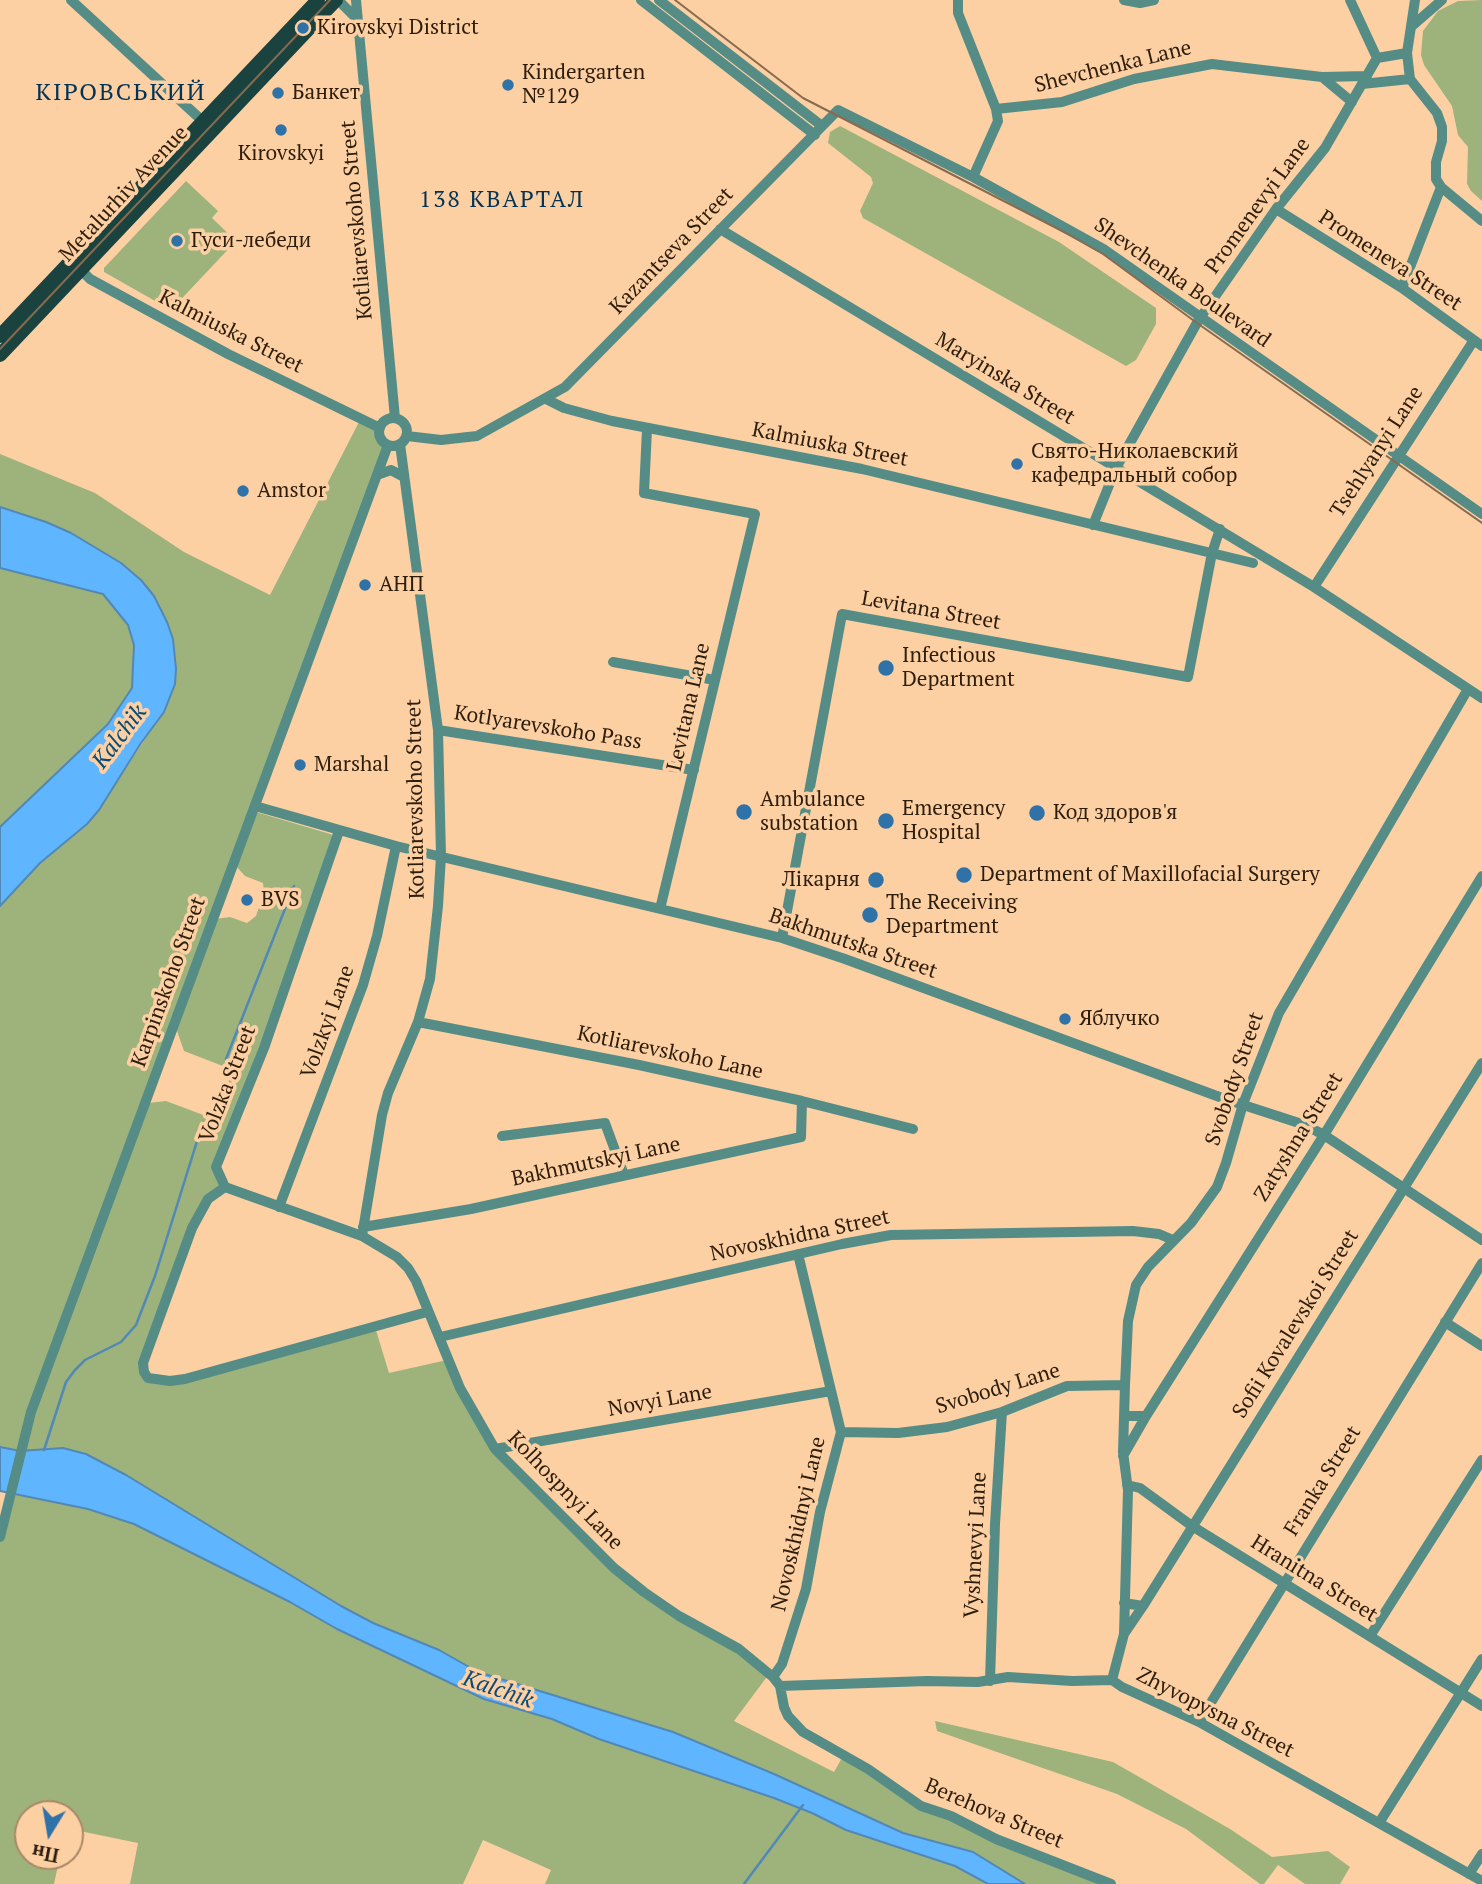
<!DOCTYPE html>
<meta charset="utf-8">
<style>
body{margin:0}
#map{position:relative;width:1482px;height:1884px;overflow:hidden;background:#fdd0a4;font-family:"PT Serif",serif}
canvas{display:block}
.north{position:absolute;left:14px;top:1800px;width:70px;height:70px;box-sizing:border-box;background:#fdd0a4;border:2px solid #aa8867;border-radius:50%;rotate:191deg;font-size:19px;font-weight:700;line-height:28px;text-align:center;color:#2d1d0c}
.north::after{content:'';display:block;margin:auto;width:24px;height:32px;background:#2f72a8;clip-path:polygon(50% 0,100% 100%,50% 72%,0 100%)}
</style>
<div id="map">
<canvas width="1482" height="1884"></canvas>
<div class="north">Пн</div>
</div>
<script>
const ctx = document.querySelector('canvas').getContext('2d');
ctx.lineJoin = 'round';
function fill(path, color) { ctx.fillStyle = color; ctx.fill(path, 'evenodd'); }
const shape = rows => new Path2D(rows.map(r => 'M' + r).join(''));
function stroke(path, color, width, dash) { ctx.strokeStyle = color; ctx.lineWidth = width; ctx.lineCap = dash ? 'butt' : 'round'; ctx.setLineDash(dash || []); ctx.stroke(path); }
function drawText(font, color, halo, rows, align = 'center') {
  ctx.font = font + ' "PT Serif",serif'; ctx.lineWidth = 7; ctx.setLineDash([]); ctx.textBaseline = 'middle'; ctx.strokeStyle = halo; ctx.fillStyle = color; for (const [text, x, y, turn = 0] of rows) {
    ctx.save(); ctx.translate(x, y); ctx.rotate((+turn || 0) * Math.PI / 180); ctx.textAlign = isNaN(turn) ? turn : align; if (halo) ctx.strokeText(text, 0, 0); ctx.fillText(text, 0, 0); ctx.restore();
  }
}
fill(shape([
 [1482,0,1482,201,1471,191,1467,184,1468,147,1458,135,1452,106,1424,65,1421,55,1423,31,1438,11,1458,1],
 [840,126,1059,242,1156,308,1156,324,1136,360,1126,366,863,218,860,211,873,183,871,177,828,143,830,132],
 [186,181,218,211,212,218,236,241,171,310,104,272,104,268],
 [359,422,374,429,376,440,383,448,17,1451,0,1447,0,906,40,863,87,824,99,810,152,728,175,684,176,669,173,639,167,622,154,596,141,580,120,563,71,533,46,522,0,507,0,454,95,493,184,552,270,595],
 [0,568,103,594,128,625,134,645,132,688,108,724,0,827],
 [256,812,337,836,216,1167,225,1187,208,1199,144,1372,158,1381,375,1327,389,1373,447,1360,483,1431,614,1568,769,1674,734,1721,834,1772,843,1756,921,1806,1111,1884,1025,1884,973,1852,903,1833,774,1774,673,1732,478,1672,439,1650,373,1623,341,1606,126,1475,86,1454,63,1448,23,1451,29,1427,148,1103,166,1101,214,1119,233,1070,184,1051,176,1028,216,919,230,917,247,923,256,916,264,892,263,883,245,876,236,866],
 [14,1494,88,1509,134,1524,290,1602,337,1629,484,1699,552,1719,599,1739,774,1798,812,1813,846,1830,955,1866,988,1884,545,1884,551,1870,483,1840,463,1884,130,1884,138,1843,70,1829,70,1814,28,1814,28,1856,60,1856,54,1884,0,1884,0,1538],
 [935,1721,1113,1762,1230,1829,1272,1857,1328,1851,1350,1867,1340,1884,1305,1884,1278,1865,1264,1884,1260,1884,1186,1829,1117,1794,937,1731]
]), '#9db37b');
const water = shape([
 [0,507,46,522,71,533,121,563,141,580,154,596,167,622,173,639,176,669,175,684,164,712,141,743,99,810,87,824,40,863,0,906,0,827,108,724,132,688,134,645,128,625,103,594,0,568,0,507],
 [0,1447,20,1451,63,1448,86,1454,126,1475,341,1606,373,1623,439,1650,478,1672,673,1732,774,1774,903,1833,973,1852,1025,1884,988,1884,955,1866,846,1830,812,1813,774,1798,599,1739,552,1719,484,1699,337,1629,290,1602,134,1524,88,1509,0,1491,0,1447]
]);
fill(water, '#60b6fe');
stroke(water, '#5188b5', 2);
stroke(shape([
 [226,1059,294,886],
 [44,1450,66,1382,75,1370,85,1360,121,1342,136,1325,155,1276,203,1122],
 [744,1884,803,1805]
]), '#5188b5', 2.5);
stroke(shape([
 [71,0,208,126],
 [338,0,357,19],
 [356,0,395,418],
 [641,0,815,135],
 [659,0,822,126],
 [958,0,958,13,996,109,998,121,973,177],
 [1124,0,1140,3,1154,0],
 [1350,0,1377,58],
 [1415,0,1407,53,1410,79,1437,113,1442,127,1442,141,1436,162,1436,179,1441,187,1482,221],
 [1412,26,1442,0],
 [1377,58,1407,53],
 [1322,77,1352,102],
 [1362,84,1410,79],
 [996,109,1062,102,1134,79,1212,64,1322,77,1367,76],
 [1276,209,1402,288,1482,346],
 [720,229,1314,587,1482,698],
 [76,265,90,279,228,354,380,428],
 [1402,288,1441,187],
 [546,399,564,408,612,421,862,469,1253,563],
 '379 432a14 14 0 1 1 28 0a14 14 0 1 1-28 0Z',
 [647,429,644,493,755,514,660,909],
 [407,436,441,440,477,436,565,387,838,110,973,177,1105,250,1482,514],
 [377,475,391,470,404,477],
 [1093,525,1116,468,1198,321,1276,209,1325,148,1377,58],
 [1314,587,1474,340],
 [613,662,715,680],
 [438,730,694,770],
 [255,806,396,846,782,938,845,959,1225,1099,1305,1125,1324,1135,1482,1240],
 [782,938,842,614,1188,677,1212,553,1220,529],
 [418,1022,639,1065,802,1101,913,1129],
 [502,1136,605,1123,624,1175],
 [225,1187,362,1236,397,1257,408,1268,416,1281,460,1388,495,1449,614,1568,644,1592,679,1616,739,1649,773,1677,780,1686,784,1707,788,1716,803,1732,868,1769,921,1806,951,1816,996,1839,1111,1884],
 [225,1187,208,1199,192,1228,143,1363,144,1372,148,1378,170,1381,185,1379,427,1312],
 [225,1187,216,1167,264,1048,339,831],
 [279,1207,363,985,377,936,396,846],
 [363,1227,471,1209,801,1137,802,1101],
 [362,1236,382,1115,388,1093,418,1022,430,979,438,906,441,856,438,730,400,444],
 [1445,1322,1482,1346],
 [440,1337,842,1244,891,1235,1133,1231,1159,1234,1173,1240],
 [1146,1416,1324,1135,1482,876],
 [841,1432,898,1433,947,1427,1002,1412,1067,1386,1125,1385],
 [495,1449,831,1391],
 [1123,1456,1146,1416,1124,1416],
 [1127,1485,1140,1488,1192,1526,1482,1706],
 [0,1537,31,1412,388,445],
 [1143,1606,1482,1063],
 [1124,1634,1128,1490,1123,1452,1125,1385,1128,1321,1136,1285,1148,1267,1191,1223,1217,1187,1226,1163,1243,1104,1279,1013,1468,689],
 [1370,1636,1482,1460],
 [773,1677,782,1664,806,1589,820,1512,841,1432,798,1254],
 [1112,1680,1124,1634,1143,1606,1124,1603],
 [990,1681,995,1524,1002,1412],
 [780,1686,927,1681,978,1682,1008,1677,1072,1681,1112,1680,1122,1687,1199,1722,1482,1881],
 [1199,1722,1482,1263],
 [1379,1823,1482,1659],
 [1469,1874,1482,1854]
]), '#558d86', 10);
stroke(shape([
 [0,336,318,0],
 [0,355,336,0]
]), '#1a423e', 14);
stroke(shape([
 [675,0,803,98,1070,235,1103,254,1197,323,1482,523],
 [0,349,330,0]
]), '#886b4e', 2);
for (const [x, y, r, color] of [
 [303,28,7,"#2f72a8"],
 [508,85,7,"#2f72a8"],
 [278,93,7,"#2f72a8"],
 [281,130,7,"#2f72a8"],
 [177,241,7,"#2f72a8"],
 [1017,464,7,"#2f72a8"],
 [243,491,7,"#2f72a8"],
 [365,585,7,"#2f72a8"],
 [886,668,9,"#2f72a8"],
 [300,765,7,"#2f72a8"],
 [744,812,9,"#2f72a8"],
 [1037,813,9,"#2f72a8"],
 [886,821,9,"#2f72a8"],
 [964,875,9,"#2f72a8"],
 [876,880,9,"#2f72a8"],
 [247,900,7,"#2f72a8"],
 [870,915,9,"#2f72a8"],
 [1065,1019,7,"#2f72a8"]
]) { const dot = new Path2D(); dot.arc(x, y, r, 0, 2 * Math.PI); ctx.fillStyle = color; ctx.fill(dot); stroke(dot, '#fdd0a4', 2.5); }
drawText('21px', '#2d1d0c', '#fdd0a4', [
 ["Kirovskyi District",317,28],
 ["Kindergarten",522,73],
 ["№129",522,97],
 ["Банкет",292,93],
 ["Kirovskyi",281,154,"center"],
 ["Гуси-лебеди",191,241],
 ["Свято-Николаевский",1031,452],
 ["кафедральный собор",1031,476],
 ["Amstor",257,491],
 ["АНП",379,585],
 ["Infectious",902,656],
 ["Department",902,680],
 ["Marshal",314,765],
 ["Ambulance",760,800],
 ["substation",760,824],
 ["Emergency",902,809],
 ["Hospital",902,833],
 ["Код здоров'я",1053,813],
 ["Department of Maxillofacial Surgery",980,875],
 ["Лікарня",860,880,"right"],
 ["BVS",261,900],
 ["The Receiving",886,903],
 ["Department",886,927],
 ["Яблучко",1079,1019]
], 'left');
drawText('21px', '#2d1d0c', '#fdd0a4', [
 ["Shevchenka Lane",1113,67,-14],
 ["Metalurhiv Avenue",124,194,-47],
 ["Promenevyi Lane",1258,206,-54],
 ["Kotliarevskoho Street",357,220,-95],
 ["Kazantseva Street",672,251,-46],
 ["Promeneva Street",1390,261,33],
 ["Shevchenka Boulevard",1182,283,35],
 ["Kalmiuska Street",231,332,27],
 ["Maryinska Street",1005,379,31],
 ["Kalmiuska Street",830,445,11],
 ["Tsehlyanyi Lane",1377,452,-57],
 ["Levitana Street",931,611,10],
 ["Levitana Lane",689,707,-77],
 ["Kotlyarevskoho Pass",548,728,9],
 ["Kotliarevskoho Street",416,799,-91],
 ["Bakhmutska Street",853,944,19],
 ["Karpinskoho Street",169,982,-70],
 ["Volzkyi Lane",328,1022,-70],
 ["Kotliarevskoho Lane",670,1053,12],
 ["Svobody Street",1235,1079,-71],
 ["Volzka Street",228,1084,-69],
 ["Zatyshna Street",1299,1137,-58],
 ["Bakhmutskyi Lane",596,1162,-12],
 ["Novoskhidna Street",800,1236,-12],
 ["Sofii Kovalevskoi Street",1296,1324,-58],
 ["Svobody Lane",998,1389,-17],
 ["Novyi Lane",660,1401,-10],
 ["Franka Street",1323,1481,-58],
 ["Kolhospnyi Lane",565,1491,46],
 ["Novoskhidnyi Lane",799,1524,-77],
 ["Vyshnevyi Lane",976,1545,-87],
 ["Hranitna Street",1314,1579,32],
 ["Zhyvopysna Street",1215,1713,27],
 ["Berehova Street",994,1814,23]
]);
ctx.letterSpacing = '2px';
drawText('23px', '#003356', '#fdd0a4', [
 ["138 КВАРТАЛ",502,200]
]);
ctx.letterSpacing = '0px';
drawText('italic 23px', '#094b79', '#fdd0a4', [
 ["Kalchik",120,737,-53],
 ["Kalchik",498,1690,19]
]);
ctx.letterSpacing = '2px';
drawText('24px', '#003356', '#fdd0a4', [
 ["КІРОВСЬКИЙ",121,93]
]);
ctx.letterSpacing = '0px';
</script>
